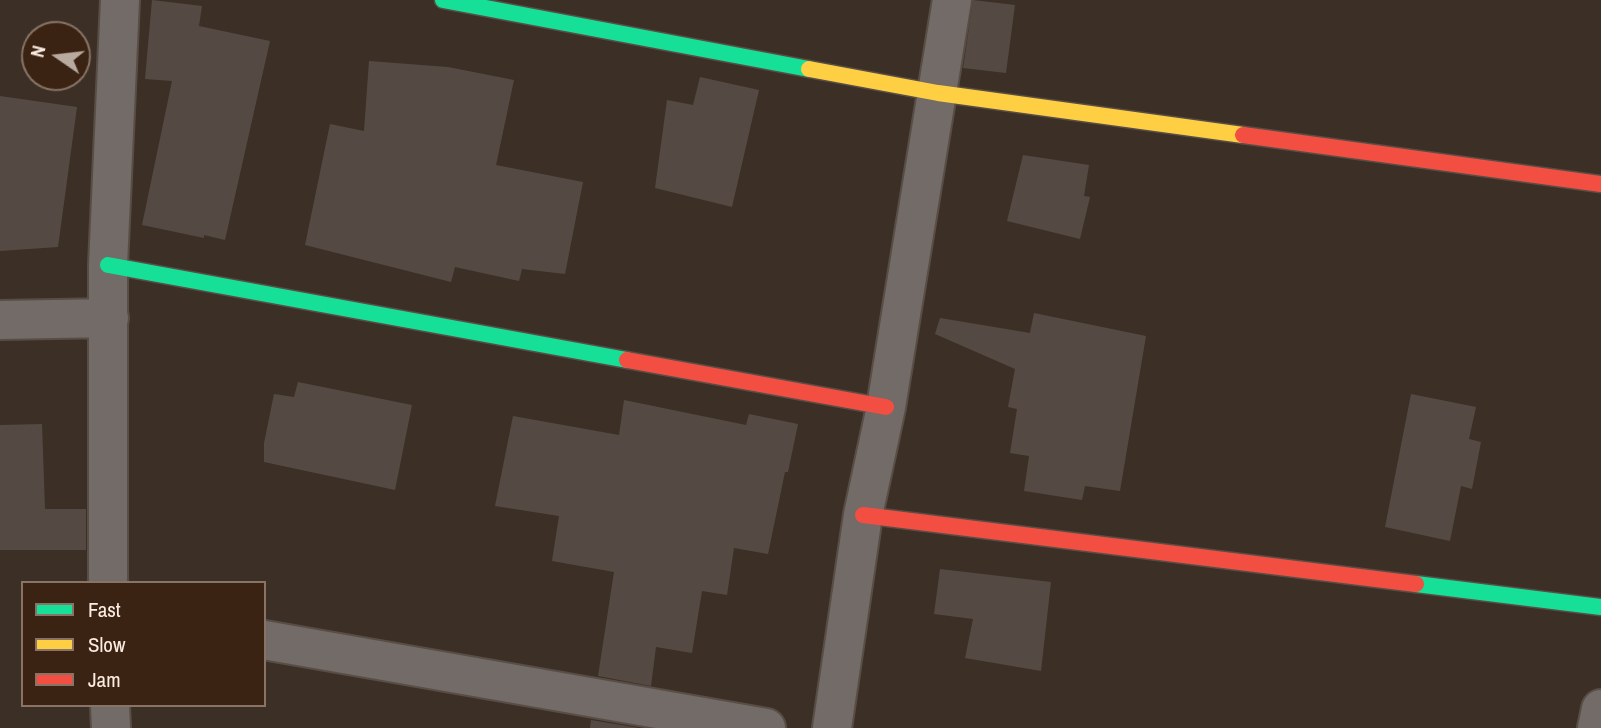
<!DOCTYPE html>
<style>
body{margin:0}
#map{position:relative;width:1601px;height:728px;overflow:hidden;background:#3c2f26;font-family:"Archivo Narrow",sans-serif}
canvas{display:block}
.legend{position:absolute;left:21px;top:581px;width:245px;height:126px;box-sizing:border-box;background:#3b2313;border:2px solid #887366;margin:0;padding:9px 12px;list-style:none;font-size:21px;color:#fcece2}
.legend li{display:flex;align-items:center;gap:14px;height:35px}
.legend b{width:35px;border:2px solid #887366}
.north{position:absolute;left:21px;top:21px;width:70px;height:70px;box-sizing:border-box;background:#3b2313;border:2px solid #887366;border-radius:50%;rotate:284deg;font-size:19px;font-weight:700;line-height:28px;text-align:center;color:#fcece2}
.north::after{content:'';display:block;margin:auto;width:24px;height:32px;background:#b9aaa0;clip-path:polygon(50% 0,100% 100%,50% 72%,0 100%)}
</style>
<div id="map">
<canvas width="1601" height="728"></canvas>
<ul class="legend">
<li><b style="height:9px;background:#16e098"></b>Fast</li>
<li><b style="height:9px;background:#ffcf43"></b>Slow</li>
<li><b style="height:9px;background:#f24e42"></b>Jam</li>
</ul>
<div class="north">N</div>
</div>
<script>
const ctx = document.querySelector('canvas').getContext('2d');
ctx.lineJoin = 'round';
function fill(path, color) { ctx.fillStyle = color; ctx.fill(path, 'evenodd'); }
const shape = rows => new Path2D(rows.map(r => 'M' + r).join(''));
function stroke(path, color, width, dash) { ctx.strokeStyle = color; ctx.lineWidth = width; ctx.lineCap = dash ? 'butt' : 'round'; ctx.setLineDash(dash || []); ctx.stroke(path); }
fill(shape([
 [152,0,202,6,199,26,270,41,225,240,204,235,204,238,142,225,172,81,145,79],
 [973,0,1015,5,1006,73,963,68],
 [369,61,448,67,514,80,496,165,583,182,565,274,522,269,519,281,455,267,451,282,305,245,330,124,364,131],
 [700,77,759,90,732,207,655,188,667,100,693,105],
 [0,96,77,107,58,247,0,251],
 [1023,155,1089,165,1084,196,1090,197,1080,239,1007,221],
 [1034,313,1146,336,1120,491,1085,486,1082,500,1024,491,1029,456,1010,453,1017,409,1008,407,1015,369,935,334,940,318,1030,333],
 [298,382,412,405,395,490,264,462,264,443,274,394,294,397],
 [1411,394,1476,407,1469,439,1481,442,1472,489,1461,486,1450,541,1385,527],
 [624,400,746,425,749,414,798,424,788,472,785,472,768,554,734,548,727,595,702,591,692,653,656,647,651,686,598,676,614,572,552,561,559,516,495,506,513,416,619,435],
 [42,424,45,509,86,509,86,550,0,550,0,425],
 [940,569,1051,582,1041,671,965,658,973,619,934,614],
 [591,720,639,728,590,728]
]), '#554a43');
const street = shape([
 [0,320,109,318],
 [108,583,108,265,120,0],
 [264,640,766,728],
 [110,705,111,728],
 [832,728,863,515,886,407,952,0],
 [1597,728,1601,709]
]);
const fast = shape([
 [443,0,809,69],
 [108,265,627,360],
 [1416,584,1601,607]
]);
const slow = shape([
 [809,69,938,93,1243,135]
]);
const jam = shape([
 [1243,135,1601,184],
 [627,360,886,407],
 [863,515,1416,584]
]);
stroke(street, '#594e46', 42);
stroke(fast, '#594e46', 19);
stroke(slow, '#594e46', 19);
stroke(jam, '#594e46', 19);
stroke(street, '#726b67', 38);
stroke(fast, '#16e098', 16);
stroke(slow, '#ffcf43', 16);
stroke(jam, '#f24e42', 16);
</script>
